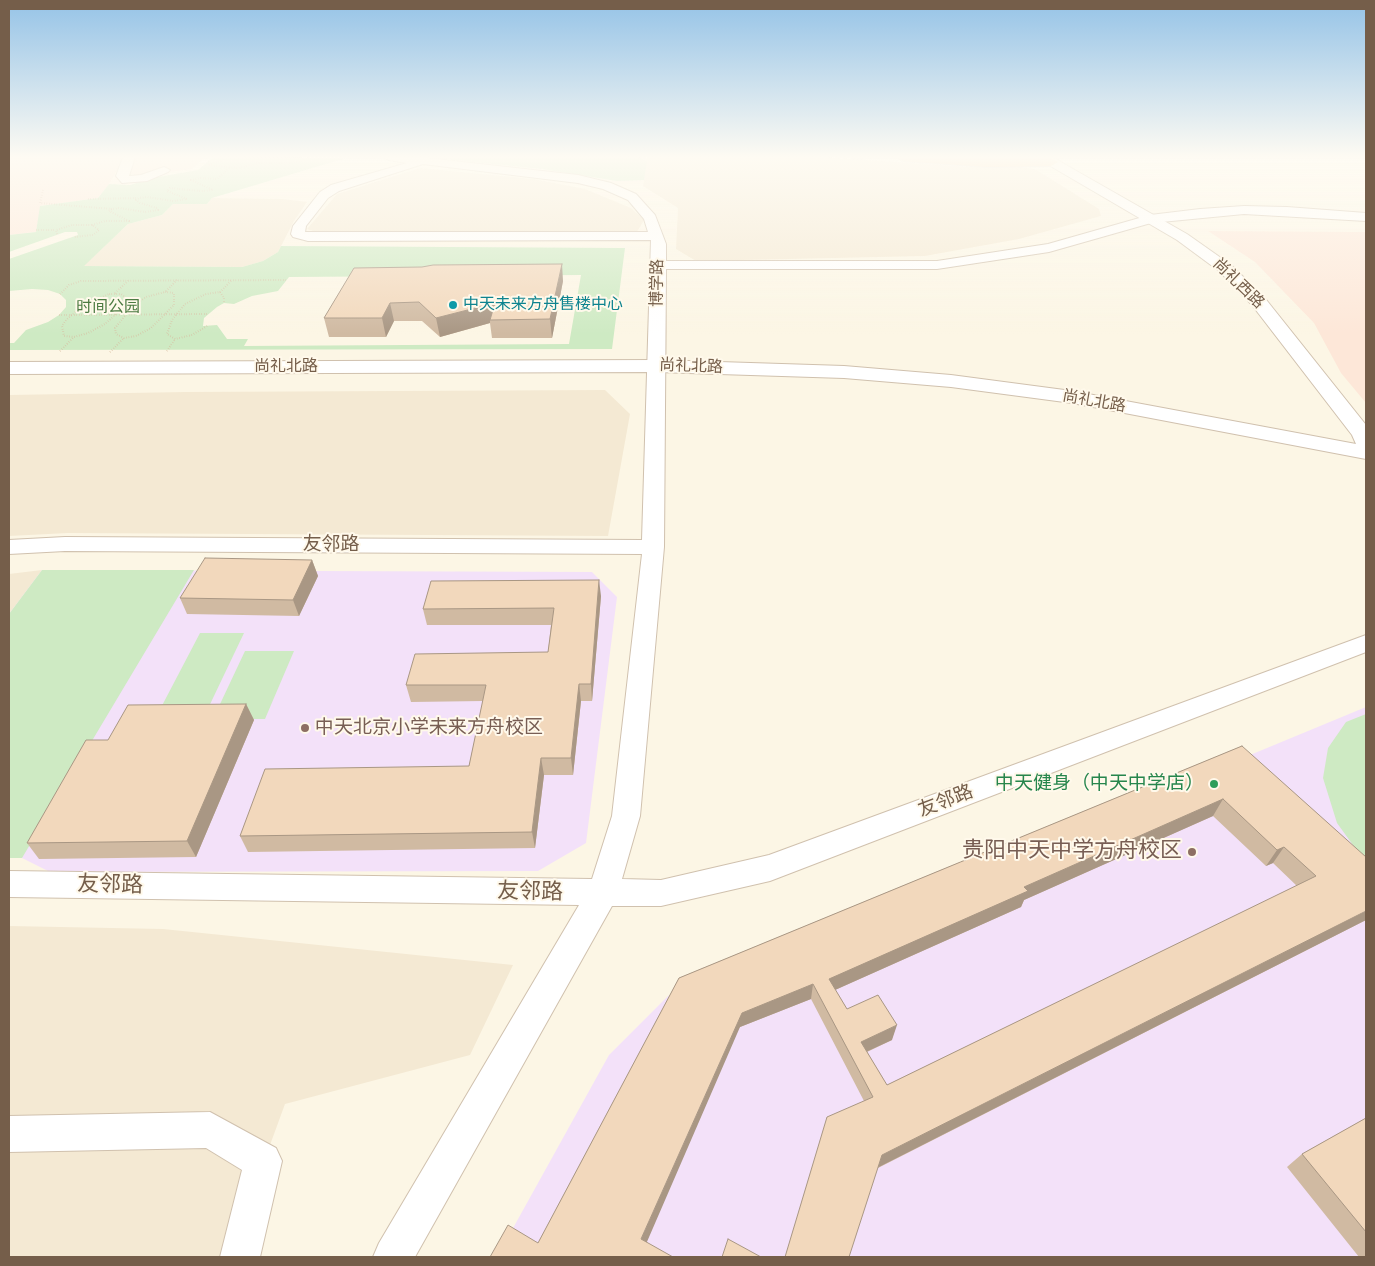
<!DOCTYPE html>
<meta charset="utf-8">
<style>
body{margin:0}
#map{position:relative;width:1375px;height:1266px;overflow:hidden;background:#fcf6e5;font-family:Jost,sans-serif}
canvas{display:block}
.frame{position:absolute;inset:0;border:10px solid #755e4a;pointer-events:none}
</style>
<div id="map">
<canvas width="1375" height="1266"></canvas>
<div class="frame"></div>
</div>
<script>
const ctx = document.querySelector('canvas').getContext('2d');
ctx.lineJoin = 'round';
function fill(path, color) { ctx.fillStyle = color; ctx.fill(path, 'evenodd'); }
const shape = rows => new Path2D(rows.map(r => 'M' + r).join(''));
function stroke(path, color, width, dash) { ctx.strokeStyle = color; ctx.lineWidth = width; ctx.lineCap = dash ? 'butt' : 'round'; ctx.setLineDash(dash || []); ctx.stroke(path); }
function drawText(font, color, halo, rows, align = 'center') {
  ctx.font = font + ' Jost,"Noto Sans SC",sans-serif'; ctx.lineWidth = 4; ctx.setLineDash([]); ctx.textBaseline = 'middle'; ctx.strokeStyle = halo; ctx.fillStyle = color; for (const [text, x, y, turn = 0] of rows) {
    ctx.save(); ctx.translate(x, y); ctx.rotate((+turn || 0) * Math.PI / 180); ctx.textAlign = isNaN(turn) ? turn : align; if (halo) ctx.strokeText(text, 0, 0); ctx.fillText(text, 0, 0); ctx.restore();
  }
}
fill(shape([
 [647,157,822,157,971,167,1018,167,1035,169,1099,209,1101,216,1019,239,925,256,696,261,676,249,678,208,643,186],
 [420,168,534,179,585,189,631,208,644,220,637,232,319,233,307,229,337,194],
 [212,198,283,199,307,202,294,221,278,252,263,261,242,267,83,266,128,224,162,215,173,204,207,204],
 [605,390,630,414,608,536,68,533,9,536,9,395,186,392],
 [42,570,9,614,9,574],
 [9,926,163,929,513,965,470,1055,285,1104,229,1257,9,1257]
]), '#f4e9d3');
fill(shape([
 [9,157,205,157,192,169,147,175,131,174,117,170,108,186,98,198,41,206,36,232,9,235],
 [1208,231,1366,232,1366,403,1341,373,1314,323,1255,262]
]), '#fde7d8');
fill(shape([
 [42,570,592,572,617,597,586,843,538,871,50,872,22,858,9,858,9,614],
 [1366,707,1366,1257,497,1257,609,1055,668,996]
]), '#f3e1f9');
fill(shape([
 [213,157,346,158,212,198,207,204,173,204,162,215,128,224,84,266,242,267,263,261,278,252,281,246,625,248,612,349,9,350,9,343,14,343,26,330,48,322,59,315,66,307,66,300,60,294,48,290,32,289,9,291,9,259,78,235,77,232,65,232,9,252,9,235,36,232,40,206,98,198,109,184,130,185,152,178,198,170],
 [581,275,569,344,244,346,248,339,227,339,217,325,203,326,204,318,217,307,224,303,234,304,252,296,278,291,289,277],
 [423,157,638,157,647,161,644,180,617,181,542,169],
 [42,570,194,570,22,858,9,858,9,614],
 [200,633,244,633,203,719,155,719],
 [245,651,294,651,265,719,213,719],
 [1366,714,1366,863,1337,823,1323,778,1328,748,1346,722]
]), '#ceeac3');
const minor = shape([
 [123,157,135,157,129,176,141,175,164,167,170,170,168,172,147,181,122,183,116,176,123,157],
 [383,157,418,157,578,175,611,183,636,194,655,215,666,244,666,261,937,261,1048,244,1150,215,1200,209,1244,206,1287,207,1366,213,1366,221,1244,214,1151,223,1049,252,937,269,666,269,664,547,640,816,622,879,661,880,769,855,1366,635,1366,652,770,881,661,906,612,906,415,1257,373,1257,379,1243,579,905,9,897,9,871,592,879,612,816,642,554,65,551,9,554,9,540,65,537,642,540,651,240,308,241,293,237,291,234,293,226,320,192,331,185,407,163,389,160,383,157],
 [423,164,578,183,603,189,628,200,644,219,648,232,305,232,306,226,328,198,339,191,423,164],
 [210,1112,276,1148,282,1161,260,1257,220,1257,242,1170,206,1148,9,1152,9,1116,210,1112]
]);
const tertiary = shape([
 [1035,157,1052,157,1187,234,1231,265,1264,297,1366,425,1366,459,1072,403,951,387,844,378,657,372,9,374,9,362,657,360,844,366,951,375,1072,391,1356,444,1352,435,1252,305,1219,271,1177,240,1035,157]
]);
const trunk = shape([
 [896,157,1051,158,1058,162,1051,166,987,167,903,161,896,157]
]);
stroke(minor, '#d0c1ae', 2);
stroke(tertiary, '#d0c1ae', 2);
stroke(trunk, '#ded8d4', 2);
stroke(shape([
 [223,157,223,160,208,165,238,168,259,163,251,160],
 [259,163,290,163,302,161,310,157],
 [43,190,40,203,112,209],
 [88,199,138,198],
 [92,225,105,221,129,221,109,211,112,209,119,208,145,212,158,210,157,208,140,203,136,200,139,198,147,197,173,201,187,199,167,191,170,188,201,191,213,190,191,180,201,178,217,179,229,168],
 [36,230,56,230],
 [57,234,56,230,72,225,92,225,99,230,93,235,74,237],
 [166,291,177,280],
 [165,292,174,293,174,305,151,328,136,336,124,338,116,334,115,328,133,306,146,297,165,292],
 [220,292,232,280],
 [115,293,129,280],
 [60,294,69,285,81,281,286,280],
 [109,294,121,294,125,297,124,305,115,315,105,324,88,333,74,337,64,336,62,326,67,319,83,306,109,294],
 [59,315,208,314],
 [207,326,192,335,175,339,167,334,172,320,185,304,206,294,220,292,224,298,224,303],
 [60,351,73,338],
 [167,351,175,339],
 [110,352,124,338]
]), '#d7bb9f', 2, [0.5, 2]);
fill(minor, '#fff');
fill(tertiary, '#fff');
fill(trunk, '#f9d09c');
fill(shape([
 [354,268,563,281,552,338,492,338,490,323,440,337,422,321,394,321,386,337,329,337,324,318],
 [312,560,318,576,299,616,187,614,180,598],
 [601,596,592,701,581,701,573,775,544,775,535,848,248,852,240,836,469,766,483,701,411,702,406,685,548,652,551,625,427,625,423,609],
 [246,704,254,720,196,857,39,859,27,843,108,740],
 [1242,746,1366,920,878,1168,864,1101,811,999,740,1027,538,1243,679,978],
 [1213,816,1266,866,1273,863,1297,886,887,1085,867,1052,892,1040,847,1009,835,990,1021,907,1024,900],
 [1366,1118,1366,1257,1359,1257,1287,1167,1302,1154]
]), '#d0baa2');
fill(shape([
 [562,264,563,281,552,338,550,319],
 [390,303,394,321,386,337,382,318],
 [495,303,490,320,490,323,440,337,436,318],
 [312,560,318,576,299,616,293,600],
 [599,580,601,596,592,701,591,684],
 [579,684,581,701,573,775,571,758],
 [246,704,254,720,196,857,187,841],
 [541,758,544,775,535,848,532,832],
 [1223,799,1213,816,1024,900,1021,907,826,994,829,979,1024,887],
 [1284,847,1273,863,1266,866,1277,850],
 [1366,911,1366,920,877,1168,882,1155],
 [813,984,811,999,740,1027,643,1251,641,1239,742,1013],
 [897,1025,892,1040,857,1056,861,1042]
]), '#a99784');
const building = shape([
 [562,264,550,319,490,320,495,303,436,318,419,302,390,303,382,318,324,318,354,268,422,267,433,265,562,264],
 [205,558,312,560,293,600,180,598,205,558],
 [599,580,591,684,579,684,571,758,541,758,532,832,240,836,265,769,469,766,486,685,406,685,415,654,548,652,554,608,423,609,431,581,599,580],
 [246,704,187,841,27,843,86,740,108,740,128,705,246,704],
 [1242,746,1366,857,1366,911,882,1155,849,1257,785,1257,827,1117,873,1097,813,984,742,1013,641,1239,673,1257,490,1257,508,1225,538,1243,679,978,1242,746],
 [1223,799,1277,850,1284,847,1316,876,887,1085,861,1042,897,1025,878,995,847,1009,829,979,1028,891,1024,887,1223,799],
 [1366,1118,1366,1232,1302,1154,1366,1118],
 [728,1239,761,1257,722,1257,728,1239]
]);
fill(building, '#f2d8bc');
stroke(building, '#a99784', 1);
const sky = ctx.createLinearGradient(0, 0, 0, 334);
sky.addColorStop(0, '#95c3e7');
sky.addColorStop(0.47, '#fefbf3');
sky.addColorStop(1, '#fefbf300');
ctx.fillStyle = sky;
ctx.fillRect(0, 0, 1375, 334);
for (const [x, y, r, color] of [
 [453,305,5,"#0f9aa8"],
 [305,728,5,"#8d6e63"],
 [1214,784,5,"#2e9e5b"],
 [1192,852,5,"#8d6e63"]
]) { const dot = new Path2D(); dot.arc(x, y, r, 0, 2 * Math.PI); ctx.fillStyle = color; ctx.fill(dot); stroke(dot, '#fff9eb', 2); }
drawText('16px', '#755e4a', '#fff9eb', [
 ["博学路",658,283,-89],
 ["尚礼西路",1238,284,44],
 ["尚礼北路",286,367],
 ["尚礼北路",691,367,2],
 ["尚礼北路",1094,402,10]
]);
drawText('16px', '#0d838f', '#fff9eb', [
 ["中天未来方舟售楼中心",463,305]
], 'left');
drawText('16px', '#4c7b42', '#fff9eb', [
 ["时间公园",108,308]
]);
drawText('19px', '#755e4a', '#fff9eb', [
 ["友邻路",331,545],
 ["友邻路",946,802,-21]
]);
drawText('19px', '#785e54', '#fff9eb', [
 ["中天北京小学未来方舟校区",315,728]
], 'left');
drawText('19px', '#27864d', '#fff9eb', [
 ["中天健身（中天中学店）",1204,784]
], 'right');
drawText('22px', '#785e54', '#fff9eb', [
 ["贵阳中天中学方舟校区",1182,852]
], 'right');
drawText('22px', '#755e4a', '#fff9eb', [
 ["友邻路",110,886,1],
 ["友邻路",530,893,1]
]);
</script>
